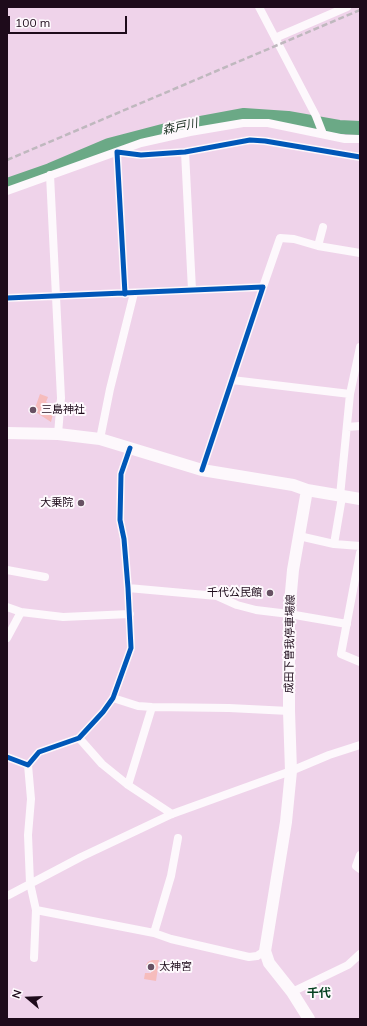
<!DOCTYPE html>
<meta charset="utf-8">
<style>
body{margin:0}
#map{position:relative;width:367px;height:1026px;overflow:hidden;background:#efd3ea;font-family:Mulish,sans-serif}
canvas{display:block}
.frame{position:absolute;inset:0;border:8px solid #1e0b1b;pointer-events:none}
.north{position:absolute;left:8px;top:978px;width:40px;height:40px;-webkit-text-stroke:3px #fef9fd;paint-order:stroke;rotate:289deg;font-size:11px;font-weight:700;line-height:16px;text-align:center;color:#1e0b1b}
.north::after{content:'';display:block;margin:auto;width:14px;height:18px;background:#1e0b1b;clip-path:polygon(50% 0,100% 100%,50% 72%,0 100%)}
.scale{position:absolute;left:8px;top:16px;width:119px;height:18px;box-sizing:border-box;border:2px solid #1e0b1b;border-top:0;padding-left:5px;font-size:12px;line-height:14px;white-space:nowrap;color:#1e0b1b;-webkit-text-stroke:3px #fef9fd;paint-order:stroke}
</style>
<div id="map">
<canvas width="367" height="1026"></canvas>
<div class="frame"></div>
<div class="north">N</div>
<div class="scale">100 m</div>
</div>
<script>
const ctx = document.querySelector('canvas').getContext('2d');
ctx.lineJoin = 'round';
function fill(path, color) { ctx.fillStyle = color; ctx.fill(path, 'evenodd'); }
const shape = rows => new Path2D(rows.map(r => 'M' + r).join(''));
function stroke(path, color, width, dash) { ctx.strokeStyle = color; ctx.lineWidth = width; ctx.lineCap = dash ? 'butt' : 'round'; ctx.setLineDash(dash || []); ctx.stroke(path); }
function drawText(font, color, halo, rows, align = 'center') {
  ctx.font = font + ' Mulish,"Noto Sans JP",sans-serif'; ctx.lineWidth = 4; ctx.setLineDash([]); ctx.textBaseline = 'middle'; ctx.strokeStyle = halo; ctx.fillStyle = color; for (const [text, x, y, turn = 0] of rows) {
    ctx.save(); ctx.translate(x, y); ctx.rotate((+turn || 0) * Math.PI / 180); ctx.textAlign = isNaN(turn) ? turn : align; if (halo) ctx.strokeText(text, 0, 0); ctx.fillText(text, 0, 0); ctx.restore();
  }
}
fill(shape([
 [40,394,48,397,46,402,55,406,51,422,34,411],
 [152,960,159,960,156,981,144,979,145,973,151,973,152,966,146,965,148,962]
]), '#f6bcbc');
stroke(shape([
 [7,185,50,170,109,145,174,128,244,115,288,118,339,127,360,128]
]), '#6ba986', 14);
stroke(shape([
 [259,7,316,116,323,134],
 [275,38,347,7],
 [185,152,192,290],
 [50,175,61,398,58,434],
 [7,191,141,143,190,132,243,123,268,123,345,139,360,139],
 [318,246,323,227],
 [263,287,280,238,294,239,318,246,360,253],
 [125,294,117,152,141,155,185,152,250,140,265,141,360,157],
 [7,298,263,287,202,470],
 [232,380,350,394],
 [347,427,360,426],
 [100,439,110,389,134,293],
 [340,496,350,394,360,347],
 [299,536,334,544,360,546],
 [334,544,342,497],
 [360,553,341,654,360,662],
 [7,570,45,577],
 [128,588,217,596,237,605,256,610,289,614,347,624],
 [7,607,21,612,63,617,130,614],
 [7,638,21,612],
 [113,698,138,706,152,707,229,708,289,711],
 [79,738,102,764,128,785,172,814],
 [7,757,28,765,39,752,79,738,103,712,113,698,131,648,128,588,124,539,120,520,121,474,130,448],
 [28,765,31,799,28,835,30,883,36,910,34,958],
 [128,785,152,707],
 [360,855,356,866,360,869],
 [7,896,81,857,172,814,291,771,329,755,360,745],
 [36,910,154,933,171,939,249,957,257,956,265,951],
 [154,933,171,876,178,838],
 [292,992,348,965,360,954]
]), '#fdf8fc', 8);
stroke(shape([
 [7,433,58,434,100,439,202,470,293,485,307,490,293,570,289,614,289,711,291,771,286,822,265,951,269,963,292,992,309,1019],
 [307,490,360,499]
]), '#fdf8fc', 12);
stroke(shape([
 [7,160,360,10]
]), '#bfb8be', 2.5, [6, 3]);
stroke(shape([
 [125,294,117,152,141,155,185,152,250,140,265,141,360,157],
 [7,298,263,287,202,470],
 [7,757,28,765,39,752,79,738,103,712,113,698,131,648,128,588,124,539,120,520,121,474,130,448]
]), '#0057b8', 5);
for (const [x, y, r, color] of [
 [33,410,4,"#675163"],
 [81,503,4,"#675163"],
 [270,593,4,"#675163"],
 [151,967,4,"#675163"]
]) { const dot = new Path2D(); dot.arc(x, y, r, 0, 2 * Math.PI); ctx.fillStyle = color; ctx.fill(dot); stroke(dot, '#fef9fd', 1.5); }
drawText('11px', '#1e0b1b', '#fef9fd', [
 ["三島神社",41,410],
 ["大乗院",73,503,"right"],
 ["千代公民館",262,593,"right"],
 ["太神宮",159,967]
], 'left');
drawText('11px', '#1e0b1b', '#fef9fd', [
 ["成田下曽我停車場線",290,644,-89]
]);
drawText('italic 12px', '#192e20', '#fef9fd', [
 ["森戸川",180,127,-12]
]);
drawText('bold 12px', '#074222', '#fef9fd', [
 ["千代",319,993]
]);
</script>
